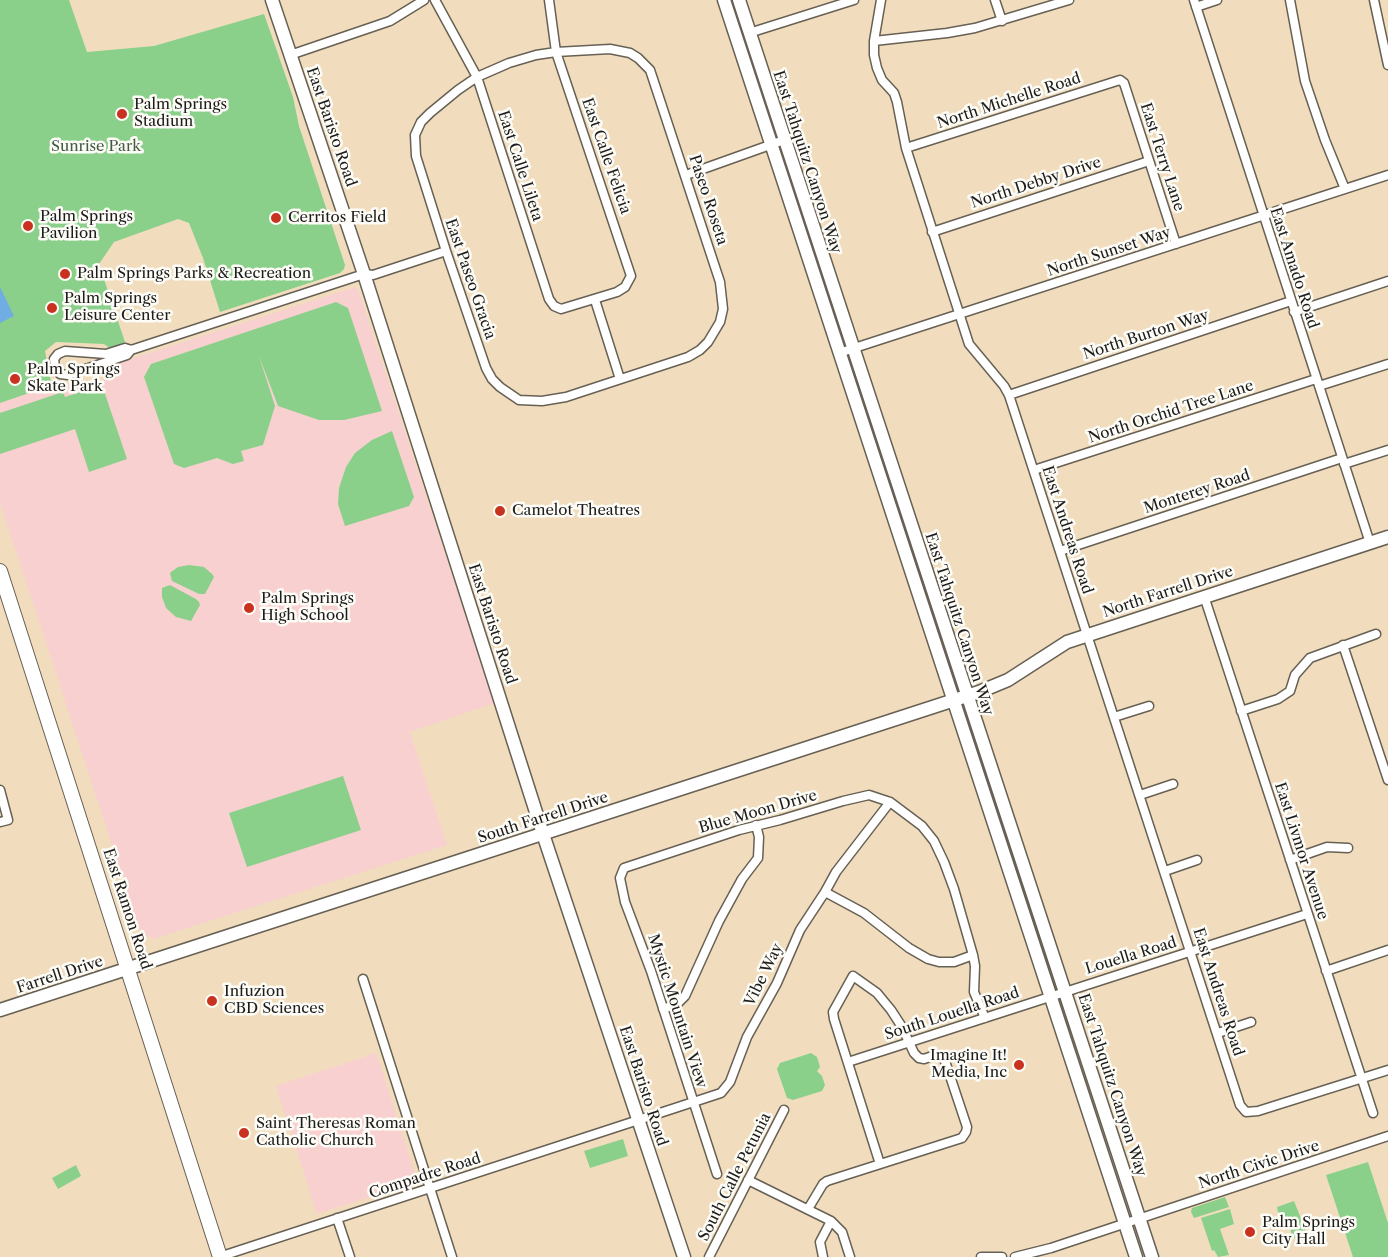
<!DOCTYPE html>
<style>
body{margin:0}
canvas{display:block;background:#f1ddbd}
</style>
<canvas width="1388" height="1257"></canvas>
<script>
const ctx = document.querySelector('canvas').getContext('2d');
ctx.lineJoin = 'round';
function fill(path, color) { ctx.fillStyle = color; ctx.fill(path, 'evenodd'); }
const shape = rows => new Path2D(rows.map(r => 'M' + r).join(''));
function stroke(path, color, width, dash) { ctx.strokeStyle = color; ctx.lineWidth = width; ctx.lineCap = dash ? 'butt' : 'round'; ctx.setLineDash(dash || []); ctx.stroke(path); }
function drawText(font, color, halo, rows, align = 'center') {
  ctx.font = font + ' "Libre Caslon Text",serif'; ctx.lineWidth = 5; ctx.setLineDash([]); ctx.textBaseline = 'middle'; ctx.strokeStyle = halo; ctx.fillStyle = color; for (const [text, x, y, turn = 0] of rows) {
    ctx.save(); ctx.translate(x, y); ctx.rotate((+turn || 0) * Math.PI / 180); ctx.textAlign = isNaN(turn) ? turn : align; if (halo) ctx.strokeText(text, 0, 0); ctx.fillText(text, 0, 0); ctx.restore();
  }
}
fill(shape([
 [355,287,358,289,494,703,410,732,447,845,153,939,141,933,0,503,0,403,35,391,73,386,75,389,111,377,110,371,112,365],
 [376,1053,418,1182,317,1214,276,1086]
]), '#f7d0cf');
fill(shape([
 [0,0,69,0,87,52,154,46,264,14,293,97,299,126,345,265,344,269,340,273,220,312,203,258,189,223,178,219,114,242,99,264,125,342,123,346,111,349,104,344,56,342,45,351,52,388,35,391,0,403],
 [336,302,348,308,382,411,344,420,319,420,278,406,259,356,275,406,263,445,241,451,244,461,233,464,217,458,184,468,174,464,144,377,151,364],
 [102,385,127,459,89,472,75,429,0,454,0,413,63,392,65,397],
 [392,431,414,497,409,506,345,526,338,504,339,488,346,467,355,453,372,440],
 [189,565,204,567,212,574,214,577,205,594,199,594,172,581,170,573,171,572,178,567],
 [170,585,196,599,199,602,200,605,191,621,176,617,166,608,162,597,162,588],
 [343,776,361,830,247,867,229,813],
 [811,1053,817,1057,820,1067,817,1071,822,1076,825,1085,822,1091,793,1100,787,1098,777,1069,780,1063],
 [623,1139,628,1156,590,1168,584,1151],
 [1368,1162,1388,1223,1388,1257,1353,1257,1326,1175],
 [76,1165,81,1176,58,1189,52,1178],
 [1225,1197,1229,1207,1194,1218,1191,1212,1192,1208],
 [1294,1201,1308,1236,1296,1240,1292,1236,1290,1227,1285,1218,1278,1212,1277,1207],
 [1230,1209,1234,1224,1220,1229,1229,1255,1218,1257,1214,1250,1212,1251,1201,1218]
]), '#8ad08b');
fill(shape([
 [0,287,14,316,0,323]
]), '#6fade2');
const street = shape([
 [435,0,477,77,549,299,554,306,561,309,617,292,625,287,631,276,556,52,549,0],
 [881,0,874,41,874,55,877,68,882,80,894,93,897,102,906,148,969,344,1004,386,1009,395,1240,1105,1246,1112,1258,1111,1388,1070],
 [995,0,1002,21],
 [1194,0,1370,543],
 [1290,0,1305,81,1325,140,1345,189],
 [1374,0,1388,65],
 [1196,7,1217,0],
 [749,33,854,0],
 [874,41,947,33,975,28,1069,0],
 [610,49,630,53,638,58,650,70,653,79,720,282,723,309,720,322,708,342,700,350,688,357,566,397,542,401,519,400,500,387,492,379,486,368,446,251,416,156,415,135,421,122,430,113,458,90,477,77,509,63,536,55,556,52,610,49],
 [290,55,390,21,424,0],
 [906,148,1120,80,1124,83,1176,244],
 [686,175,784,140],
 [932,232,1149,161],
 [595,300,620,379],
 [1294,312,1388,281],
 [131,350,127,355,68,375,60,374,55,367,54,359,58,354,65,351,106,354,125,348,131,350,364,274,373,275,446,251],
 [839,353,1388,175],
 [1319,386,1388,364],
 [1009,395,1291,301],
 [1344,464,1388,450],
 [1034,470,1316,379],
 [1060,551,1342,458],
 [1204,596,1373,1113],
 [1343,645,1388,780],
 [1241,711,1278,699,1290,691,1295,675,1310,658,1376,634],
 [1114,717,1149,706],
 [0,790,8,820,0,822],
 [1140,795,1173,784],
 [1290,860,1327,847,1348,848],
 [1165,871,1197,860],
 [825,892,864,913,909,948,928,959,939,962,954,962,973,955],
 [1326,971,1388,950],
 [363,979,452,1257],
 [663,1009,677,1004,685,996,719,921,742,879,758,858,759,837,756,825],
 [1218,1033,1251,1022],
 [848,1062,1307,914],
 [717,1174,651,971,625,902,620,878,624,868,739,830,780,820,843,801,869,795,890,802,922,826,934,841,944,862,954,889,973,955,975,966,974,992,985,1018],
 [748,1180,831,1221,842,1232,850,1257],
 [808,1209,823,1184,827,1181,962,1138,966,1132,967,1127,945,1061,941,1056,935,1055,924,1059,919,1058,914,1053,902,1027,891,1010,877,993,853,976,833,1012,834,1019,880,1164],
 [337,1218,350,1257],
 [219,1257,721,1093,730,1082,747,1037,777,983,800,930,825,892,836,872,890,802],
 [709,1257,784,1110],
 [823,1257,820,1242,831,1221],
 [981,1257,1002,1257],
 [1015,1257,1051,1248,1388,1136]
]);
const secondary = shape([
 [272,0,364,274,543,834,684,1257],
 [724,0,1136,1257],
 [739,0,1152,1257],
 [0,1010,979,692,1008,680,1067,642,1388,537]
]);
const primary = shape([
 [0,571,220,1257]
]);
stroke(street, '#676054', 11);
stroke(secondary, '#676054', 15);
stroke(primary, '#676054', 16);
stroke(street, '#fff', 8);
stroke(secondary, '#fff', 12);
stroke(primary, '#fff', 14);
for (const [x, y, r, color] of [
 [122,114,6,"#c8321e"],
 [276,218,6,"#c8321e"],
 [28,226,6,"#c8321e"],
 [65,274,6,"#c8321e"],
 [52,308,6,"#c8321e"],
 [15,379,6,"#c8321e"],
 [500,511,6,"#c8321e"],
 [249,608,6,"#c8321e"],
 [212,1001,6,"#c8321e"],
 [1019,1065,6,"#c8321e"],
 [244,1133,6,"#c8321e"],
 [1250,1232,6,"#c8321e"]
]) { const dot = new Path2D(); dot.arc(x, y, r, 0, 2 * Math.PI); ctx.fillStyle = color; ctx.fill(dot); stroke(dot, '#fdfcf7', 2); }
drawText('15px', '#1c1c1c', '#fdfcf7', [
 ["North Michelle Road",1009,101,-18],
 ["East Baristo Road",331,127,71],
 ["East Calle Felicia",606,156,71],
 ["East Terry Lane",1162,157,72],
 ["East Tahquitz Canyon Way",807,162,72],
 ["East Calle Lileta",520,166,72],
 ["North Debby Drive",1036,183,-18],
 ["Paseo Roseta",708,200,72],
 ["North Sunset Way",1109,252,-18],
 ["East Amado Road",1294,268,72],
 ["East Paseo Gracia",470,279,71],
 ["North Burton Way",1146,335,-18],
 ["North Orchid Tree Lane",1171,412,-18],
 ["Monterey Road",1197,492,-18],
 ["East Andreas Road",1067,530,72],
 ["North Farrell Drive",1168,592,-18],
 ["East Baristo Road",492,624,72],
 ["East Tahquitz Canyon Way",959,624,72],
 ["Blue Moon Drive",758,812,-16],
 ["South Farrell Drive",543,818,-18],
 ["East Livmor Avenue",1301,851,72],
 ["East Ramon Road",127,909,72],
 ["Louella Road",1131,956,-17],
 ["Farrell Drive",60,975,-18],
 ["Vibe Way",764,975,-64],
 ["East Andreas Road",1218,992,72],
 ["Mystic Mountain View",677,1011,72],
 ["South Louella Road",952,1014,-18],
 ["East Tahquitz Canyon Way",1112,1085,72],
 ["East Baristo Road",643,1086,72],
 ["North Civic Drive",1259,1165,-18],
 ["Compadre Road",425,1176,-18],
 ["South Calle Petunia",735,1177,-63]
]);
drawText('15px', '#1c1c1c', '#fdfcf7', [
 ["Palm Springs",134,105],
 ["Stadium",134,122],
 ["Palm Springs",40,217],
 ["Pavilion",40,234],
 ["Cerritos Field",288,218],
 ["Palm Springs Parks & Recreation",77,274],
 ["Palm Springs",64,299],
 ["Leisure Center",64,316],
 ["Palm Springs",27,370],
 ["Skate Park",27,387],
 ["Camelot Theatres",512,511],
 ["Palm Springs",261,599],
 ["High School",261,616],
 ["Infuzion",224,992],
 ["CBD Sciences",224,1009],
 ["Imagine It!",1007,1056,"right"],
 ["Media, Inc",1007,1073,"right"],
 ["Saint Theresas Roman",256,1124],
 ["Catholic Church",256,1141],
 ["Palm Springs",1262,1223],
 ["City Hall",1262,1240]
], 'left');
drawText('15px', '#425b43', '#fdfcf7', [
 ["Sunrise Park",96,147]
]);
</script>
